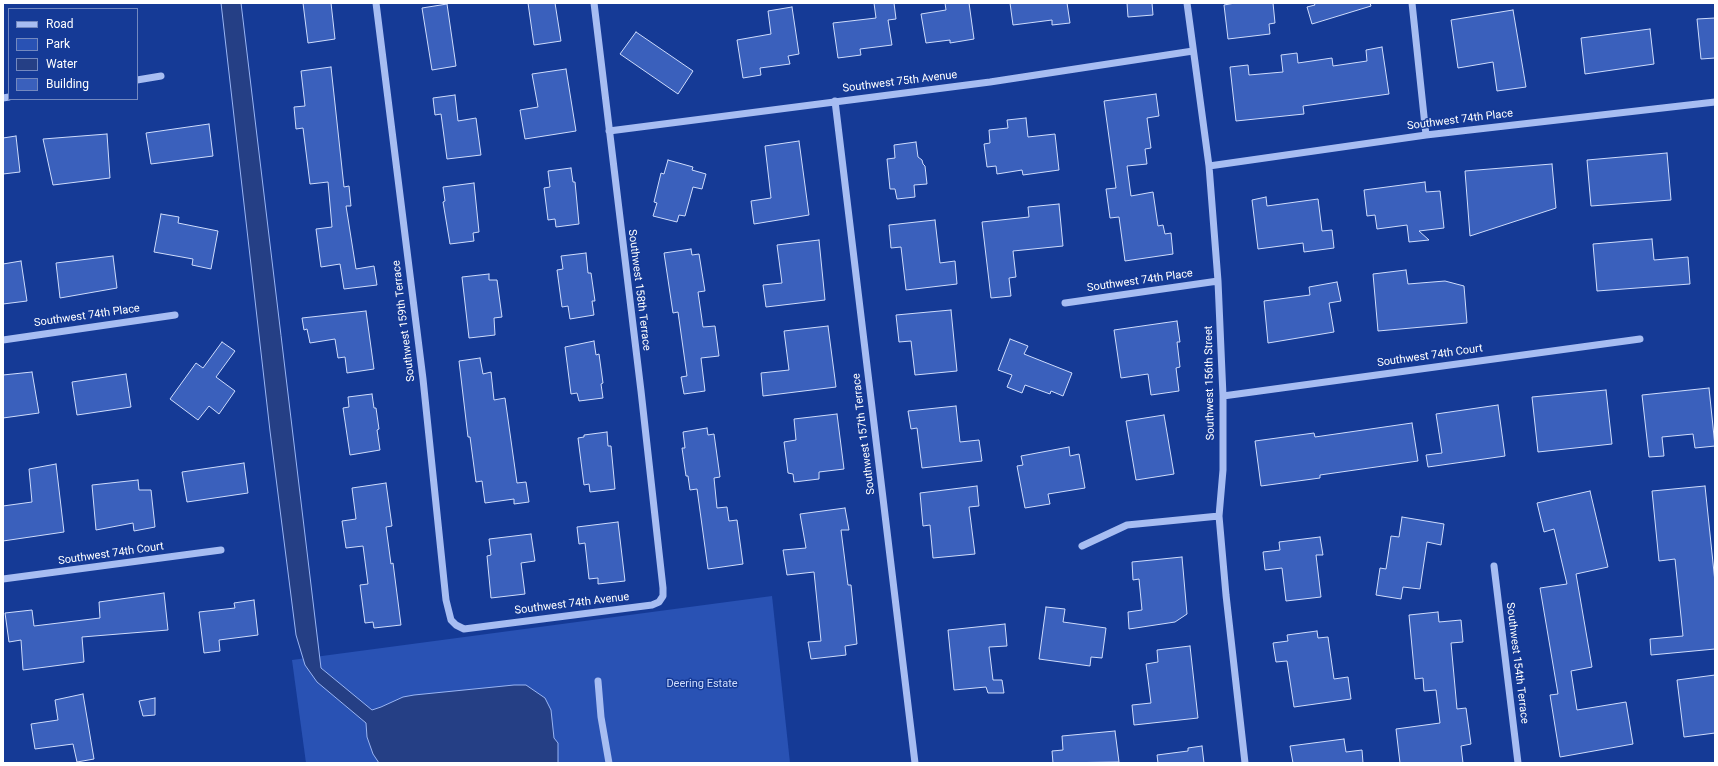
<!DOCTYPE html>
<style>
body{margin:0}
#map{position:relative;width:1718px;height:766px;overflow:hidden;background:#153a96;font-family:Roboto,sans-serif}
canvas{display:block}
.frame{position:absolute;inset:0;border:4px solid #fff;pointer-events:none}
.legend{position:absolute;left:8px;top:8px;width:130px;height:92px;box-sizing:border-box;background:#153a96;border:1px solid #7389c0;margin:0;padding:5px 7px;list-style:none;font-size:12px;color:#fff}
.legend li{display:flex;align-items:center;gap:8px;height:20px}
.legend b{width:20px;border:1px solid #7389c0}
</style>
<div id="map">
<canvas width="1718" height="766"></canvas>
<div class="frame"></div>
<ul class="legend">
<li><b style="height:5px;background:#a7bdf2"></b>Road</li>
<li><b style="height:11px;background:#2952b4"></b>Park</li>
<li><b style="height:11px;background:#253f85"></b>Water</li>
<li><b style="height:11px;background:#3a60bc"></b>Building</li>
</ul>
</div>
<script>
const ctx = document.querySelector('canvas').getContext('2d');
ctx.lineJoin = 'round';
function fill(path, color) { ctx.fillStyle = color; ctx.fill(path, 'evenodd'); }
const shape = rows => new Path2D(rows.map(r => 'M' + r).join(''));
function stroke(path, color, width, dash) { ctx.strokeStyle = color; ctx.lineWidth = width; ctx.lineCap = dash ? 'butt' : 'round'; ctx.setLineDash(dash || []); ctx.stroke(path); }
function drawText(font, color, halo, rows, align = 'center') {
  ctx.font = font + ' Roboto,sans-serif'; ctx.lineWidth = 3; ctx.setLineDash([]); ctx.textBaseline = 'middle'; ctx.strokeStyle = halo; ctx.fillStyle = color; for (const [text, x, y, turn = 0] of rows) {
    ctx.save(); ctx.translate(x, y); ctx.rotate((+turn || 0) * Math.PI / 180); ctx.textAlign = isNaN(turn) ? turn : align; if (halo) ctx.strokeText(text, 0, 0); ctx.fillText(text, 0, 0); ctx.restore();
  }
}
fill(shape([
 [772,596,790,763,306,763,292,660]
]), '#2952b4');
const water = shape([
 [221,3,241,3,321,668,372,710,381,707,403,697,414,695,514,685,526,685,545,698,551,710,554,738,558,743,558,763,379,763,373,754,367,737,366,723,317,682,305,665,296,635,270,431,221,3]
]);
fill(water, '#253f85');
stroke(water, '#99b5f4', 1);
const building = shape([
 [303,3,331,3,335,39,308,43,303,3],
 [528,3,555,3,561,41,534,45,528,3],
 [874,3,894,3,896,19,888,20,892,45,860,49,861,55,838,58,833,23,876,18,874,3],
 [945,3,969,3,974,39,950,43,950,40,926,43,921,14,946,10,945,3],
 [1010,3,1067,3,1070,23,1052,25,1052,20,1013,25,1010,3],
 [1127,3,1152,3,1153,15,1128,17,1127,3],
 [1235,3,1273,3,1275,23,1269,24,1270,34,1228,39,1224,5,1235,3],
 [1314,3,1370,3,1371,6,1312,24,1307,7,1315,5,1314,3],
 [447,4,456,66,432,70,422,8,447,4],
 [792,7,799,54,788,56,790,64,760,68,761,75,743,78,737,40,771,34,768,11,792,7],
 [1513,10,1526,87,1497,91,1493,62,1458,68,1451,20,1513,10],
 [1715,18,1715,58,1701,59,1697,19,1715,18],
 [1650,29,1654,64,1585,74,1581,38,1650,29],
 [636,32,693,71,678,94,620,54,636,32],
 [1382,47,1389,94,1303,106,1304,114,1236,121,1230,67,1248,65,1249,75,1283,72,1281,55,1297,53,1298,63,1332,58,1333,66,1367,61,1366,50,1382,47],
 [331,67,344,187,349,186,351,206,346,206,356,269,374,266,377,285,344,289,340,264,321,267,316,229,332,227,328,182,310,184,303,128,296,129,294,107,305,106,301,71,331,67],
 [566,69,576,131,525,139,520,110,538,107,532,74,566,69],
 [1156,94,1159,116,1147,118,1151,148,1145,149,1147,164,1127,166,1131,196,1153,192,1158,226,1163,225,1165,234,1171,233,1173,254,1125,261,1119,217,1110,218,1106,189,1116,188,1104,101,1156,94],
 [455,95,458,121,476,118,481,155,447,159,441,114,435,115,433,98,455,95],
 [1026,118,1028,137,1055,134,1059,170,1023,175,1022,170,997,174,996,166,987,167,984,144,990,143,989,130,1008,128,1007,120,1026,118],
 [209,124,213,156,151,164,146,133,209,124],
 [107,134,110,178,53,185,43,139,107,134],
 [16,136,20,172,3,174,3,138,16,136],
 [799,141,809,215,754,224,751,201,771,198,765,146,799,141],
 [916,142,918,157,922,160,923,164,925,166,927,184,914,185,915,197,897,199,895,189,890,189,887,159,895,158,894,145,916,142],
 [1667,153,1671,200,1591,206,1587,160,1667,153],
 [668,160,693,167,692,170,706,174,702,189,693,187,685,216,679,215,677,222,653,216,657,203,654,202,661,173,664,174,668,160],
 [1552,164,1556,208,1470,236,1465,171,1552,164],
 [571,168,573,182,575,182,579,224,556,227,555,219,548,220,544,188,550,187,548,171,571,168],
 [1425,182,1426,192,1440,191,1444,228,1419,231,1429,240,1409,242,1407,225,1377,229,1375,215,1367,216,1364,190,1425,182],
 [474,183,479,232,473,233,474,241,450,244,443,202,445,201,443,187,474,183],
 [1266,197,1267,206,1318,199,1322,231,1332,230,1334,248,1304,252,1303,243,1258,249,1252,200,1266,197],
 [1059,204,1063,246,1013,251,1016,277,1009,278,1011,296,991,298,982,222,1029,217,1028,207,1059,204],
 [161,214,179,217,178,223,218,231,211,269,192,265,193,259,154,252,161,214],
 [935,220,940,263,955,261,957,284,906,290,901,247,891,248,889,225,935,220],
 [1652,239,1654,260,1688,257,1690,284,1597,291,1593,244,1652,239],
 [819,240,825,300,766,307,763,285,782,283,777,245,819,240],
 [691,249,692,255,699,254,705,291,698,292,703,327,715,326,719,356,701,358,705,391,684,394,681,377,687,376,678,312,673,313,664,253,691,249],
 [586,253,588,273,591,273,595,301,592,301,594,315,570,319,568,306,562,307,557,270,563,269,561,256,586,253],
 [113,256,117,288,60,298,56,263,113,256],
 [21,261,27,301,3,304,3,264,21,261],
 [1406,270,1408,284,1445,281,1464,286,1467,323,1378,331,1373,274,1406,270],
 [489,274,489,280,497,280,502,317,494,318,495,335,469,338,462,277,489,274],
 [1337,282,1341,301,1329,303,1334,332,1268,343,1264,301,1310,295,1309,287,1337,282],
 [951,310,957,371,915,375,911,341,899,342,896,315,951,310],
 [366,311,374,369,347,373,345,357,338,358,335,339,310,343,307,329,304,330,302,318,366,311],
 [1177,321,1180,342,1177,342,1180,367,1176,368,1179,391,1151,395,1148,374,1121,378,1114,330,1177,321],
 [828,326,836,387,763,396,761,373,789,370,784,331,828,326],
 [1010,339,1028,346,1024,354,1072,373,1063,396,1051,391,1050,394,1025,385,1022,393,1007,387,1012,375,998,370,1010,339],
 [594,341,596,355,599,354,603,383,601,384,603,398,579,401,577,393,571,394,565,347,594,341],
 [222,342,235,351,216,377,235,391,219,414,209,406,198,420,170,399,196,363,203,368,222,342],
 [480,358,483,374,491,372,494,400,505,398,517,483,526,482,529,502,514,504,514,499,485,503,482,481,476,482,470,437,468,437,459,361,480,358],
 [32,372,39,413,3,418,3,375,32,372],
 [126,374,131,407,77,415,72,382,126,374],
 [1709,388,1715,446,1695,448,1693,434,1662,437,1664,456,1649,457,1642,395,1709,388],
 [1606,390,1612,444,1538,452,1532,397,1606,390],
 [372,394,374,408,376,408,379,429,377,430,380,450,350,455,343,408,349,407,348,397,372,394],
 [1498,405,1505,456,1428,467,1426,455,1442,453,1436,414,1498,405],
 [956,406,960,442,979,440,982,461,922,468,917,428,911,429,908,411,956,406],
 [837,414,844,469,819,472,819,479,794,482,793,474,788,473,784,442,796,440,794,419,837,414],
 [1164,415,1174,474,1136,480,1126,421,1164,415],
 [1412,423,1418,461,1320,475,1320,478,1261,486,1255,441,1314,433,1315,437,1412,423],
 [707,428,708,435,714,434,720,477,714,478,717,508,727,507,729,521,737,520,743,564,708,569,697,489,690,490,688,476,686,476,682,448,685,448,683,432,707,428],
 [607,432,608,446,611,446,615,489,590,492,589,484,584,485,578,438,584,437,584,435,607,432],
 [1069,447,1070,456,1079,454,1085,488,1048,494,1050,504,1025,508,1017,466,1023,465,1021,456,1069,447],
 [244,463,248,493,187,502,182,472,244,463],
 [56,464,64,532,3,541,3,506,32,502,29,469,56,464],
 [138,480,139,490,151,490,155,527,134,531,133,523,96,530,92,485,138,480],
 [386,483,392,526,386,527,391,564,393,563,401,625,374,628,373,622,365,623,360,585,368,584,363,546,346,548,342,521,356,519,352,488,386,483],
 [977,486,979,506,969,507,975,554,933,558,930,525,923,526,920,493,977,486],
 [1705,486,1715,582,1715,649,1651,655,1650,639,1683,636,1675,559,1659,561,1652,491,1705,486],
 [1590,491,1608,567,1576,574,1592,667,1571,671,1577,710,1626,702,1633,744,1560,757,1550,695,1558,694,1540,588,1567,584,1554,529,1544,532,1537,503,1590,491],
 [845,508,849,530,841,530,848,585,851,585,857,644,845,646,846,655,811,659,808,642,821,641,814,572,787,575,783,550,806,548,800,514,845,508],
 [1402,517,1444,524,1441,545,1427,542,1420,589,1403,587,1401,599,1376,595,1380,568,1386,569,1391,536,1399,537,1402,517],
 [618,522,625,581,598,584,598,578,589,579,585,543,579,544,577,527,618,522],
 [531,534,535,561,521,563,525,594,491,598,487,556,491,555,489,539,531,534],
 [1320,537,1323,555,1316,555,1321,597,1286,601,1282,568,1265,570,1263,552,1280,550,1279,542,1320,537],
 [1182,557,1187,614,1175,622,1129,629,1128,612,1142,610,1139,579,1133,580,1132,562,1182,557],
 [164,593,168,630,82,637,84,662,23,670,21,640,9,642,5,613,32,610,34,626,100,618,99,602,164,593],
 [254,600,258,635,219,640,220,651,204,653,199,612,235,608,234,603,254,600],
 [1046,607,1065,609,1063,622,1106,628,1102,658,1091,657,1090,666,1039,659,1046,607],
 [1438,612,1439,622,1461,620,1463,642,1451,643,1457,709,1466,708,1471,744,1461,746,1463,763,1400,763,1396,729,1440,723,1436,690,1424,691,1423,678,1415,679,1409,615,1438,612],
 [1005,624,1007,646,989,647,993,680,1002,680,1004,693,988,693,986,687,954,690,948,630,1005,624],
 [1317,631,1318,638,1328,637,1334,679,1348,677,1351,699,1294,707,1287,661,1276,662,1273,643,1288,641,1287,635,1317,631],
 [1190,646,1198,718,1134,725,1132,705,1151,703,1146,664,1158,662,1157,650,1190,646],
 [1715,675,1715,733,1684,737,1677,680,1715,675],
 [83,694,94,759,77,762,73,744,35,749,31,724,58,720,55,700,83,694],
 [155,698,155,715,143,716,139,701,155,698],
 [1115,731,1119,762,1053,763,1052,751,1063,750,1062,736,1115,731],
 [1344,739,1346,752,1362,750,1363,763,1293,763,1290,746,1344,739],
 [1202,746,1204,763,1158,763,1157,755,1188,751,1188,748,1202,746]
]);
fill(building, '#3a60bc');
stroke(building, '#cedcfc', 1);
stroke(shape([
 [376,3,423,379,446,600,451,620,456,625,464,629,652,605,659,602,663,596,663,588,641,391,594,3],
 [1187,3,1209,166,1218,281,1223,396,1223,470,1219,516,1226,595,1245,763],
 [1412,3,1426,135],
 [137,80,161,76],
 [3,98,9,97],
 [835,101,915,763],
 [609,131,990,82,1193,51],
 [1209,166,1426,135,1715,102],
 [1065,303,1218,281],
 [3,340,175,315],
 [1223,396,1640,339],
 [1082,546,1127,525,1219,516],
 [1494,566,1518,763],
 [3,579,221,550],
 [598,681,601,717,609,763]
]), '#a7bdf2', 7);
drawText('11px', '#fff', '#153a96', [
 ["Southwest 75th Avenue",900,82,-7],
 ["Southwest 74th Place",1460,120,-7],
 ["Southwest 74th Place",1140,281,-8],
 ["Southwest 158th Terrace",639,290,83],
 ["Southwest 74th Place",87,316,-8],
 ["Southwest 159th Terrace",404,321,-97],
 ["Southwest 74th Court",1430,356,-8],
 ["Southwest 156th Street",1210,383,-91],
 ["Southwest 157th Terrace",864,434,-97],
 ["Southwest 74th Court",111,554,-8],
 ["Southwest 74th Avenue",572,604,-7],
 ["Southwest 154th Terrace",1517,663,83]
]);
drawText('11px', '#cedcfc', '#153a96', [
 ["Deering Estate",702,684]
]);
</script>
